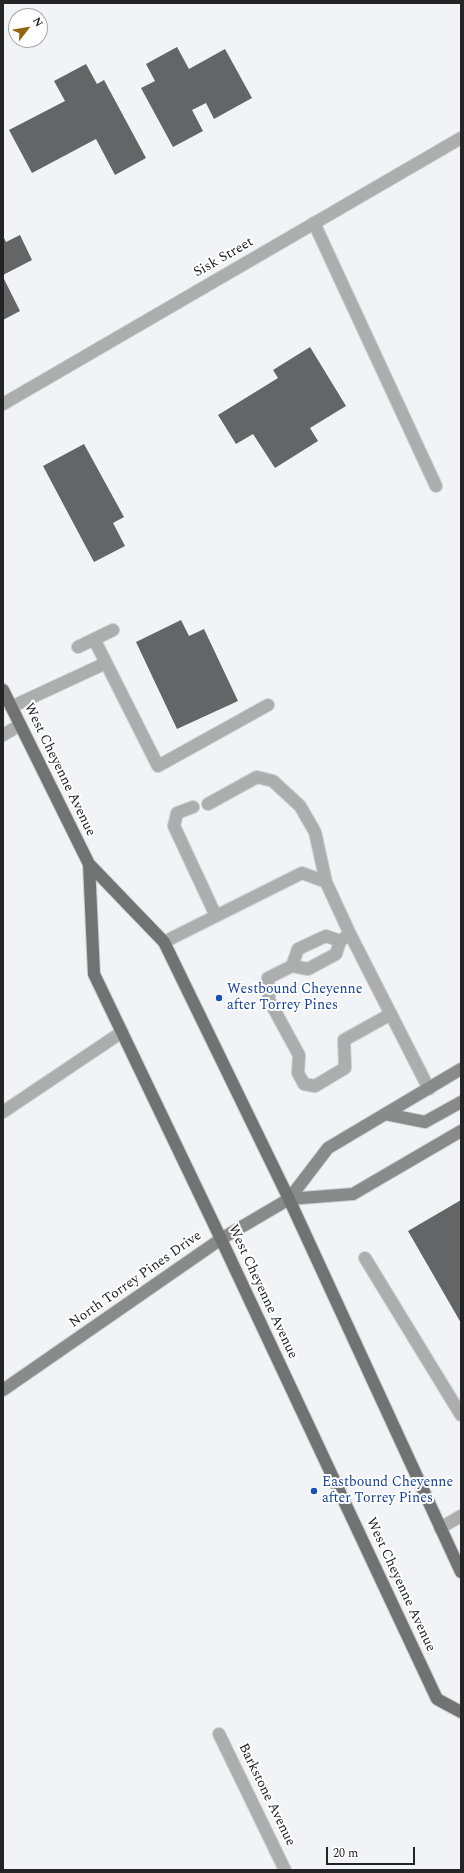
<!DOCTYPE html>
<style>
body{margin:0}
#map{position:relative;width:464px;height:1873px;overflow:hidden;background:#f2f3f6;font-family:Spectral,serif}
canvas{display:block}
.frame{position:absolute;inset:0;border:4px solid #242425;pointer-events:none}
.north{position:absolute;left:8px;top:8px;width:40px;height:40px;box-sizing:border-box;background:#fff;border:1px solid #a7a7a8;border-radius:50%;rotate:59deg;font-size:11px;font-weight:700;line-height:16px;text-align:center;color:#242425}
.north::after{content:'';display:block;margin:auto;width:14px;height:18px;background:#91640e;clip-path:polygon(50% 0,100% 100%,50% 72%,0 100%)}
.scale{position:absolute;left:326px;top:1847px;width:89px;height:18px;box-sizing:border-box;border:2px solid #242425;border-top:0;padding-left:5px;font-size:12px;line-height:14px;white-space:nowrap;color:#242425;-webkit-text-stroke:3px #fff;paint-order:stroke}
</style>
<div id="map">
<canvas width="464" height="1873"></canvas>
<div class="frame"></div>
<div class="north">N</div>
<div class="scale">20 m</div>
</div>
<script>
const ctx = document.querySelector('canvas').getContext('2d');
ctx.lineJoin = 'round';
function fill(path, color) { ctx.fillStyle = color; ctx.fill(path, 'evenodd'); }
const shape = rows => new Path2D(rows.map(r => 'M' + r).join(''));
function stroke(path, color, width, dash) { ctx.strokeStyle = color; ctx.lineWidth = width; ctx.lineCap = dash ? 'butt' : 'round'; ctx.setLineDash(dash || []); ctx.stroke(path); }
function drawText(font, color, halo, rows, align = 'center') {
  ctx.font = font + ' Spectral,serif'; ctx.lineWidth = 4; ctx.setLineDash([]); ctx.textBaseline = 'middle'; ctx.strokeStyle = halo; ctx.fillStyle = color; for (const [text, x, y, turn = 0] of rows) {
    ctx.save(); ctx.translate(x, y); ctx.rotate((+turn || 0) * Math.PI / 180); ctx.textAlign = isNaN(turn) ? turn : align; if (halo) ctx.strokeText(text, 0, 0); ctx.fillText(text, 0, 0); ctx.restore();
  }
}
fill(shape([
 [177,47,189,69,225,49,252,98,214,119,206,103,192,110,203,131,173,147,141,88,155,81,146,64],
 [86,64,97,84,104,80,146,158,115,175,96,139,32,173,9,130,65,101,54,81],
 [20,235,32,260,3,275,3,236,6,242],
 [3,277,20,311,3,320],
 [310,347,346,406,310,428,318,441,275,468,253,434,236,444,218,415,278,378,273,370],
 [84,444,124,517,113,523,125,546,94,562,43,466],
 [181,620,189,636,204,629,238,701,177,729,136,642],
 [461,1200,461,1323,408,1231]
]), '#646567');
const service = shape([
 [314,223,436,486],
 [94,639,158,766,268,705],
 [78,647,113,630],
 [11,707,106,663],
 [208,804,257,777,273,781,300,806,315,832,326,882],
 [193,807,177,813,174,826,216,916],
 [350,934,340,941,336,954,308,969,292,966,268,978,269,1000,299,1055,298,1073,304,1084,315,1086,345,1068,344,1040,391,1014],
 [164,942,302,873,326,882,350,934,429,1089],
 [292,966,298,949,326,936,340,941],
 [3,1112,122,1032],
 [365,1258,461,1415],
 [440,1528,461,1516]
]);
const minor = shape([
 [3,404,461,138],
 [3,735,20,725],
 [219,1734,285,1870]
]);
const secondary = shape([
 [385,1114,425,1122,461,1102],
 [289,1199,353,1194,461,1131],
 [3,1390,221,1239,289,1199,328,1148,461,1069]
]);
const primary = shape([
 [3,690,89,864,164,942,289,1199,461,1572],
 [89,864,94,974,221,1239,437,1699,461,1712]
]);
stroke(service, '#cdced0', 14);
stroke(minor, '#cdced0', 14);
stroke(secondary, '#cdced0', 14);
stroke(primary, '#cdced0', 14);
stroke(service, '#acadad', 12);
stroke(minor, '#acadad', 12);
stroke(secondary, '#898b8b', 12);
stroke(primary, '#707372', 12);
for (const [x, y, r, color] of [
 [219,998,4,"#1a4fb4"],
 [314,1491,4,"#1a4fb4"]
]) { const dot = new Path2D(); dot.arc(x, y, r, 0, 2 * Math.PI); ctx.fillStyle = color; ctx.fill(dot); stroke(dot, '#fff', 1.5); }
drawText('14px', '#242425', '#fff', [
 ["Sisk Street",224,258,-30],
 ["West Cheyenne Avenue",59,770,64],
 ["North Torrey Pines Drive",136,1280,-35],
 ["West Cheyenne Avenue",262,1292,65],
 ["West Cheyenne Avenue",400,1585,65],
 ["Barkstone Avenue",266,1795,64]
]);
drawText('14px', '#164399', '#fff', [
 ["Westbound Cheyenne",227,990],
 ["after Torrey Pines",227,1006],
 ["Eastbound Cheyenne",322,1483],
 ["after Torrey Pines",322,1499]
], 'left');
</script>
